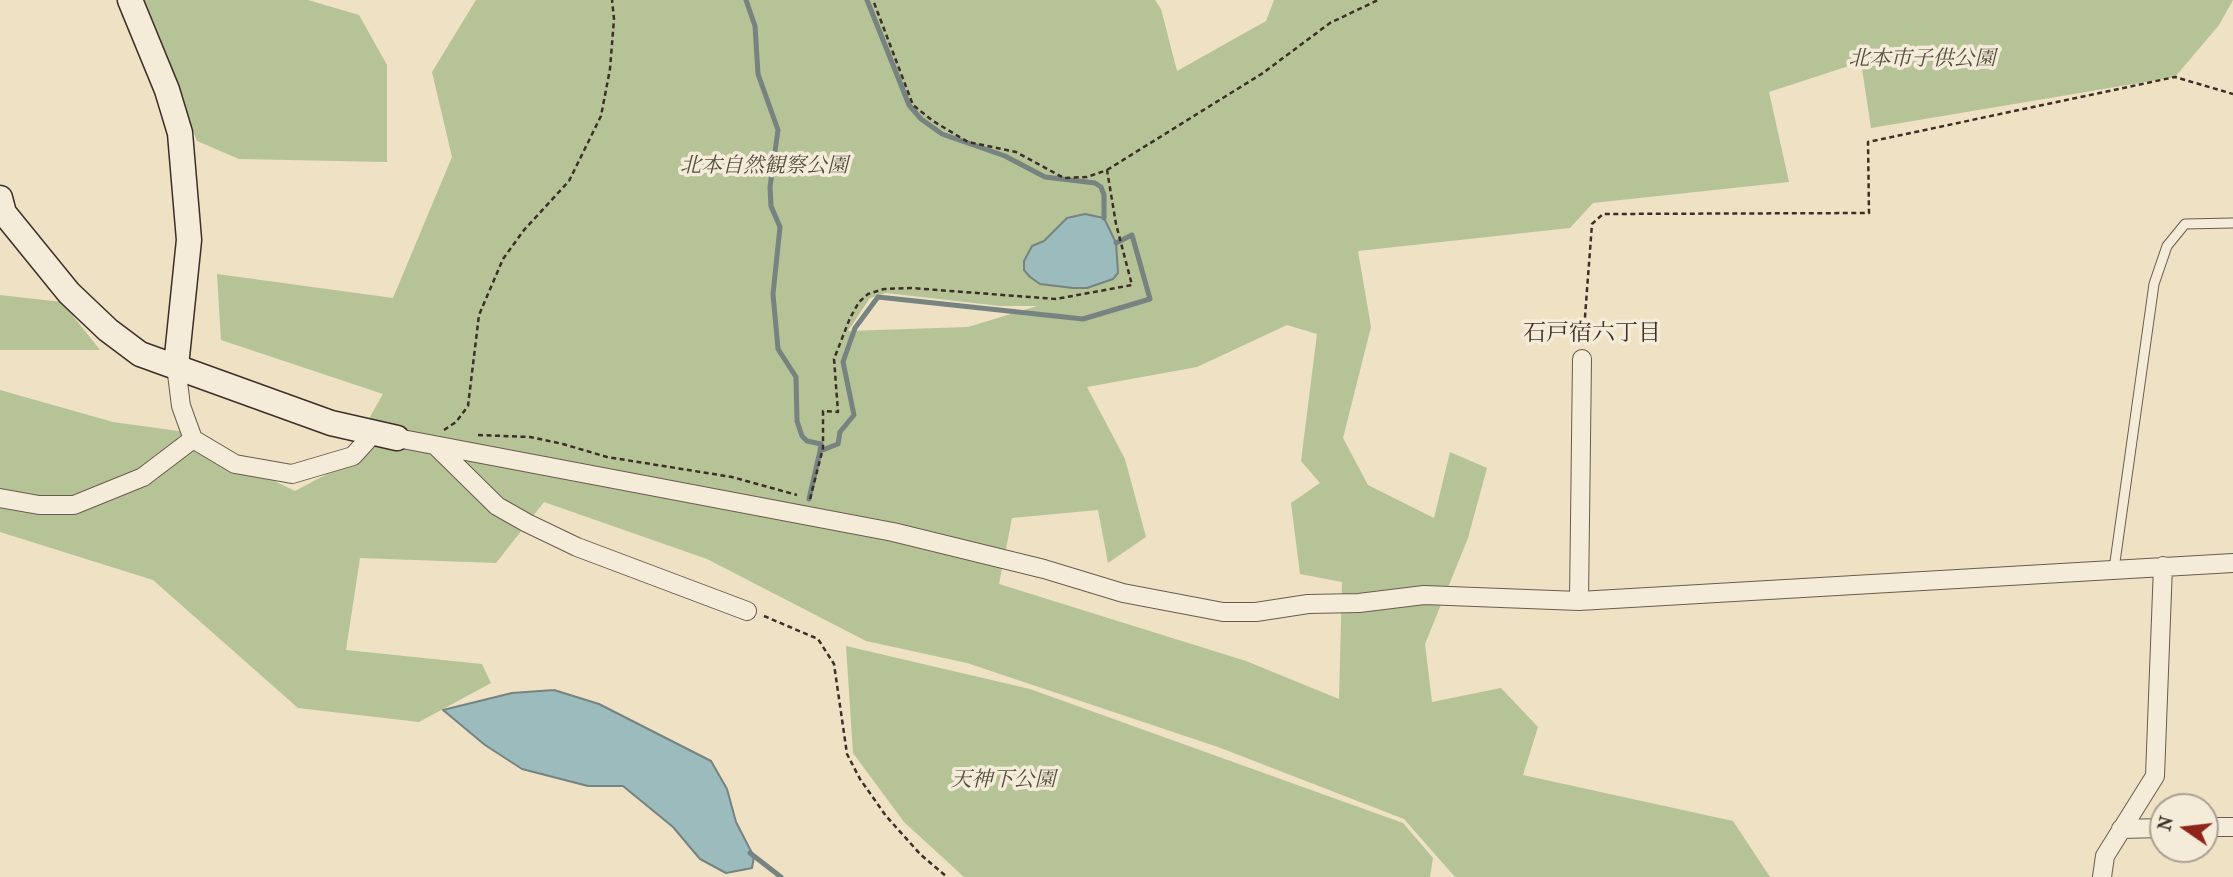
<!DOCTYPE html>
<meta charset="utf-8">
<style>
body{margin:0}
#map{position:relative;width:2233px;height:877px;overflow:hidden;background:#eee1c4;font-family:"IM FELL French Canon",serif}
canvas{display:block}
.north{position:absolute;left:2149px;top:793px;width:70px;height:70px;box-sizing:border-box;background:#f4ecd9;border:2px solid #aba092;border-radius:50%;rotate:284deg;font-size:19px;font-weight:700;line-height:28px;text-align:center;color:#3d2f28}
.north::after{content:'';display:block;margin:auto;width:24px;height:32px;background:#8f2418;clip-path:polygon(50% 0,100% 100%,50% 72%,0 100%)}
</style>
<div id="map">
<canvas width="2233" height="877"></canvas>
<div class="north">N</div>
</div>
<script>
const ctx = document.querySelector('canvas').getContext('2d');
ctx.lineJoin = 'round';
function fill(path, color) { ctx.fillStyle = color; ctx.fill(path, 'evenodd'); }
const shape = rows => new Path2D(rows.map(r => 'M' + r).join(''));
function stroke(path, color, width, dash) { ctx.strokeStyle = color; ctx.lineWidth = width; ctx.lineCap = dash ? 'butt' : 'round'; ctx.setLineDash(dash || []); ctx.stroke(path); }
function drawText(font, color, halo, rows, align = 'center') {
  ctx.font = font + ' "IM FELL French Canon","Noto Serif JP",serif'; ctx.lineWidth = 7; ctx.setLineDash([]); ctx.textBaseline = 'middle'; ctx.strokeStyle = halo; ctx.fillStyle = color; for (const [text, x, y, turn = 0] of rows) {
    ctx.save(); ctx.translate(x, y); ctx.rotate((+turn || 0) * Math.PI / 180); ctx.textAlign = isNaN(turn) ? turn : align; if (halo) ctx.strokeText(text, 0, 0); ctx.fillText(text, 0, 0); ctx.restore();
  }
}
fill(shape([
 [143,0,308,0,359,15,387,65,387,162,239,159,197,141],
 [476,0,1155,0,1161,9,1177,71,1266,21,1274,0,2233,0,2219,25,2175,77,1871,128,1861,62,1769,92,1789,182,1593,203,1570,228,1358,251,1371,327,1343,438,1368,485,1434,518,1450,452,1487,468,1468,538,1425,644,1432,702,1501,688,1538,727,1523,775,1733,821,1770,877,1455,877,1404,819,1218,747,967,663,866,641,707,559,544,502,496,563,360,558,346,650,482,664,491,683,419,722,298,708,153,580,0,532,0,390,113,422,193,433,247,468,295,491,342,466,383,394,221,340,217,274,393,298,452,157,432,72],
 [886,293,1000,306,1037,306,968,327,848,331,870,298],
 [1287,325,1317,334,1301,461,1320,483,1291,503,1300,574,1342,582,1339,699,1246,661,999,584,1012,518,1098,510,1108,563,1146,537,1125,459,1087,387,1197,367],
 [0,295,62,302,100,350,0,350],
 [846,646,1030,689,1403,823,1433,858,1430,877,964,877,904,822,853,753]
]), '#b6c396');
const water = shape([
 [1085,214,1104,218,1116,243,1118,273,1113,279,1087,288,1073,288,1040,284,1030,277,1024,270,1024,261,1032,246,1044,241,1067,218,1085,214],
 [554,690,599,704,711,761,727,789,736,822,754,857,752,868,726,873,700,859,673,827,623,786,588,786,522,769,485,745,443,710,512,693,554,690]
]);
fill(water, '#9cbbbd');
stroke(water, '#768381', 2);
stroke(shape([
 [746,0,755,26,758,74,778,130,770,187,771,206,780,227,773,294,778,349,796,377,797,421,802,436,807,441,821,444,820,451],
 [867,0,909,105,921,119,942,134,1005,156,1045,177,1095,183,1101,187,1104,195,1104,218],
 [809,499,820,451,838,444,840,432,854,415,843,362,855,328,878,297,1083,319,1150,299,1132,235,1116,243],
 [750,853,781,877]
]), '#768381', 5);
const lane = shape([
 [2114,569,2154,284,2167,246,2185,224,2233,223]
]);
const street = shape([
 [397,438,893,532,1044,569,1123,593,1223,612,1256,612,1308,604,1359,603,1424,595,1579,601,2233,563],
 [193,439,235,464,292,474,353,456,372,435],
 [436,446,497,506,527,523,577,547,747,611],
 [0,498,39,505,74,505,143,477,193,439,181,406,176,366],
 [1579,601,1582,359],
 [2205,827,2233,827],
 [2121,829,2163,828],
 [2102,877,2105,856,2155,776,2163,566]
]);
const secondary = shape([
 [130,0,167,90,180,133,189,240,176,366],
 [0,198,4,213,69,293,108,330,140,354,331,423,397,438]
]);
stroke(lane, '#695c4f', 11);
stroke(street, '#695c4f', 20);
stroke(secondary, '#3d2f28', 27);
stroke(shape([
 [1107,170,1263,73,1330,23,1378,0],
 [1583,343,1592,224,1603,214,1869,213,1868,142,2175,77,2233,94],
 [444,430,456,422,468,406,479,315,503,259,524,230,569,181,601,116,610,69,614,19,612,0],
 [478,435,530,437,563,444,607,457,732,477,797,495],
 [810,499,823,448,823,411,838,412,834,359,850,318,859,302,868,294,884,289,911,288,1056,299,1132,285,1116,224,1107,170,1087,177,1064,178,1016,152,968,142,933,121,913,105,873,0],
 [764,616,818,639,834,664,847,754,860,779,886,816,921,855,947,877]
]), '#3d2f28', 2.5, [5, 3.5]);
stroke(lane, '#f4ecd9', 9);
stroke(street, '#f4ecd9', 18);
stroke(secondary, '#f4ecd9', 24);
drawText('italic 21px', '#554d3e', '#f4ecd9', [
 ["北本市子供公園",1922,60],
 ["北本自然観察公園",764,167],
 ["天神下公園",1003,781]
]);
drawText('23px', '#3d2f28', '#f4ecd9', [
 ["石戸宿六丁目",1592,334]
]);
</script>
